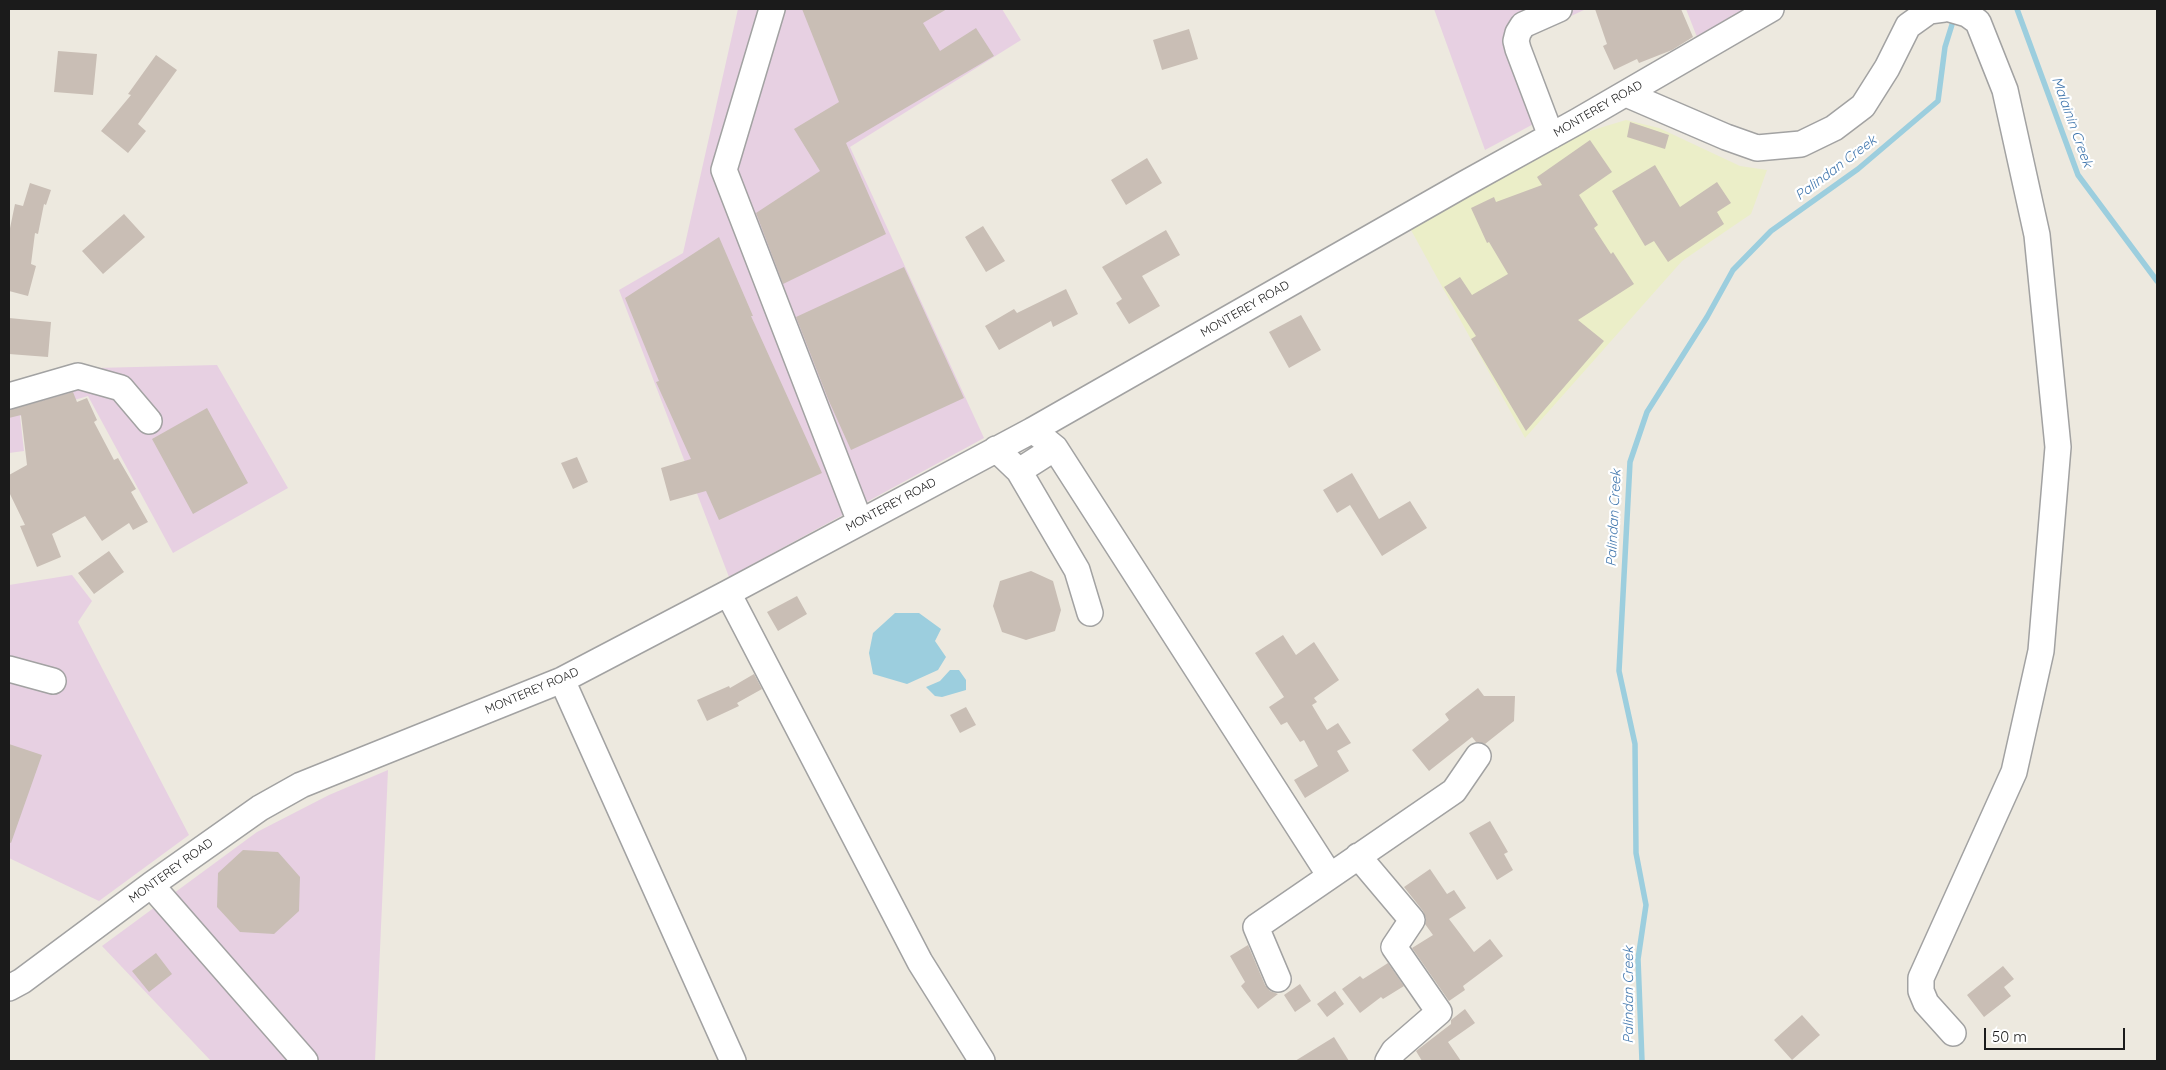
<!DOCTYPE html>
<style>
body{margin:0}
#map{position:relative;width:2166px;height:1070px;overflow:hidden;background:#ede9df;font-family:Quicksand,sans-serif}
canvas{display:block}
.frame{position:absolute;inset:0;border:10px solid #1b1b1b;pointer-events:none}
.scale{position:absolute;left:1984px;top:1028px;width:141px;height:22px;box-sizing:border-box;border:2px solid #1b1b1b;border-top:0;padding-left:6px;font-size:15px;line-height:18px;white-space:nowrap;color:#1b1b1b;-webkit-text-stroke:4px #fff;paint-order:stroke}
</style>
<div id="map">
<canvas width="2166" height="1070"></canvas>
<div class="frame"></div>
<div class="scale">50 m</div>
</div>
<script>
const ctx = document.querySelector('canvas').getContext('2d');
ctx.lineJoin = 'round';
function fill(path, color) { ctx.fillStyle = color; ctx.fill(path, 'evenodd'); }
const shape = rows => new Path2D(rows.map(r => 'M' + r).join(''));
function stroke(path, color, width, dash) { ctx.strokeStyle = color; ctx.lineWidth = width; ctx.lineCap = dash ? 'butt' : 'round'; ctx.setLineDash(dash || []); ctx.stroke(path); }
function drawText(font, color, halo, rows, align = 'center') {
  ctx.font = font + ' Quicksand,sans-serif'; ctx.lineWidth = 4.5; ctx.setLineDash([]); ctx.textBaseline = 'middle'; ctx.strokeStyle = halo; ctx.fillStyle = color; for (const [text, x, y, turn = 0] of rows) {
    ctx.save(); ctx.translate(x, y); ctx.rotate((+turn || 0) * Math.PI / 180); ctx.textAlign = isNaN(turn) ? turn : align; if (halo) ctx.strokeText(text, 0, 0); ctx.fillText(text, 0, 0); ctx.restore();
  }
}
fill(shape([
 [738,9,1002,9,1021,40,850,147,984,438,729,577,619,290,683,253],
 [1434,9,1586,9,1522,39,1554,113,1485,150],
 [1686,9,1749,9,1697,37],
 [217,365,288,488,173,553,88,396,20,416,24,451,9,453,9,386,55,369],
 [72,575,92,601,78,622,189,835,99,901,9,858,9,585],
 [388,770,375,1061,211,1061,102,946,257,832,329,795]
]), '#e7d0e2');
fill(shape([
 [1626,120,1659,128,1740,166,1767,170,1751,214,1682,261,1525,438,1411,230,1560,140]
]), '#ebeec8');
fill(shape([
 [895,613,919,613,941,629,935,641,946,657,938,670,907,684,873,674,869,653,873,633],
 [950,670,959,670,966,680,966,690,942,697,935,696,926,687,940,681]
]), '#9ccede');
stroke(shape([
 [2017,9,2078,175,2157,281],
 [1642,1061,1638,959,1646,905,1636,853,1635,744,1619,671,1630,462,1647,412,1707,317,1733,270,1771,231,1858,169,1938,101,1945,47,1955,15]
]), '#9ccede', 5.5);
fill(shape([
 [802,9,947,9,923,23,940,51,976,28,994,56,846,143,886,234,783,284,756,213,820,171,794,129,839,102],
 [1595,9,1681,9,1693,37,1672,50,1639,63,1637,59,1614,70,1603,46,1607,44],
 [1189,29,1198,59,1162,70,1153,40],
 [58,51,97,54,93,95,54,92],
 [156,55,177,70,138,124,146,131,128,153,101,131,131,95,128,94],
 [1630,122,1669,135,1665,149,1627,137],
 [1590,140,1612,172,1579,195,1598,225,1594,228,1611,254,1613,252,1634,284,1578,320,1604,341,1526,431,1471,339,1476,336,1444,287,1460,277,1472,295,1508,274,1489,242,1487,243,1471,208,1494,197,1496,202,1542,185,1537,177],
 [1147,158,1162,183,1126,205,1111,180],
 [1655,165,1680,207,1717,182,1731,203,1717,212,1724,224,1668,262,1654,241,1645,246,1612,191],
 [30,183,51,190,46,205,44,204,38,234,35,233,31,264,36,266,28,296,9,291,9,233,15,204,23,206],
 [124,214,145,237,103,274,82,251],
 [983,226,1005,261,986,272,965,237],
 [1166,230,1180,255,1142,276,1160,306,1129,324,1116,303,1122,299,1102,267],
 [719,237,753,316,751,316,822,473,719,520,706,491,670,501,661,468,691,459,656,382,659,381,625,298],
 [904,267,964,398,851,450,828,399,796,317],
 [1066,289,1078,314,1053,327,1051,321,999,350,985,326,1014,309,1017,313],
 [1301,315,1321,350,1289,368,1269,332],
 [9,318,51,322,48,357,9,354],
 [73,392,77,402,87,398,97,420,94,422,114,460,118,458,136,489,131,492,148,522,133,530,129,523,102,541,85,516,52,534,61,557,37,567,20,526,25,525,9,492,9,475,27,465,21,415,9,418,9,410],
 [207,408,248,483,193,514,152,439],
 [577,457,588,482,573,489,561,463],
 [1352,473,1379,519,1410,501,1427,528,1382,556,1350,505,1337,513,1323,490],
 [109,551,124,572,94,594,78,573],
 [1031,571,1053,581,1061,610,1055,631,1026,640,1002,632,993,606,1000,581],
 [797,596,807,614,778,631,767,612],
 [1283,635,1296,655,1314,642,1339,680,1314,698,1317,702,1312,705,1327,730,1338,723,1351,743,1337,751,1349,771,1305,798,1294,780,1318,766,1304,740,1300,742,1287,722,1281,725,1269,707,1284,697,1255,653],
 [754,674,762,689,737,703,739,706,707,721,697,700,729,686,730,688],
 [1478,688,1484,696,1515,696,1514,721,1485,744,1476,742,1472,737,1429,771,1412,750,1449,720,1445,714],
 [966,707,976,725,960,733,950,715],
 [9,744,42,755,11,843,9,842],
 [1490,821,1508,852,1504,854,1513,870,1497,880,1469,833],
 [243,850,278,852,300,877,299,911,274,934,240,932,217,907,218,873],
 [1430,869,1447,894,1454,890,1466,908,1449,919,1474,952,1490,939,1503,956,1463,986,1465,990,1449,1001,1412,948,1433,935,1425,924,1426,919,1423,911,1404,887],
 [1248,945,1265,985,1270,991,1278,994,1258,1009,1241,986,1245,982,1230,956],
 [156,953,172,974,149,992,132,971],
 [1388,963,1404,986,1383,999,1381,997,1360,1013,1342,989,1360,976,1363,979],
 [2003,966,2014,979,2004,987,2011,996,1984,1017,1967,995],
 [1300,984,1311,1001,1295,1012,1284,995],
 [1335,991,1344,1004,1327,1017,1317,1004],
 [1465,1009,1475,1023,1448,1042,1461,1061,1422,1061,1416,1051,1451,1024,1451,1020],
 [1802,1015,1820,1035,1792,1060,1774,1040],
 [1334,1037,1349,1061,1295,1061]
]), '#c9beb5');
const minor = shape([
 [772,9,724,170,860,522],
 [1950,9,1967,14,1978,22,2005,90,2037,235,2058,447,2041,651,2014,772,1921,978,1921,991,1926,1003,1953,1033],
 [1626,94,1726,137,1757,148,1801,144,1834,128,1863,106,1887,68,1908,26,1929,11,1944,9],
 [1551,136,1518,49,1516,41,1518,33,1523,25,1559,9],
 [9,396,78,376,121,388,149,421],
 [1033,430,1055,448,1330,876],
 [996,449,1019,471,1077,570,1090,613],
 [1019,471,1055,448],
 [728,593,920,962,982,1061],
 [9,669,53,681],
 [562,680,733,1061],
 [1358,856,1412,920,1394,947,1439,1012,1394,1051,1388,1061],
 [151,885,305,1061],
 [1278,979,1256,927,1454,791,1478,756],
 [9,988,22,981,151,885,260,808,301,785,562,680,728,593,1033,430,1466,183,1578,121,1771,9]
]);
stroke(minor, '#a2a2a2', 28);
stroke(minor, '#fff', 25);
drawText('12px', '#1b1b1b', '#fff', [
 ["MONTEREY ROAD",1598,109,-30],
 ["MONTEREY ROAD",1245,309,-30],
 ["MONTEREY ROAD",891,505,-28],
 ["MONTEREY ROAD",532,691,-23],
 ["MONTEREY ROAD",171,871,-36]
]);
drawText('italic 14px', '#4378ae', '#fff', [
 ["Malainin Creek",2072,122,70],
 ["Palindan Creek",1836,168,-37],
 ["Palindan Creek",1614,518,-87],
 ["Palindan Creek",1629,995,-90]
]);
</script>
